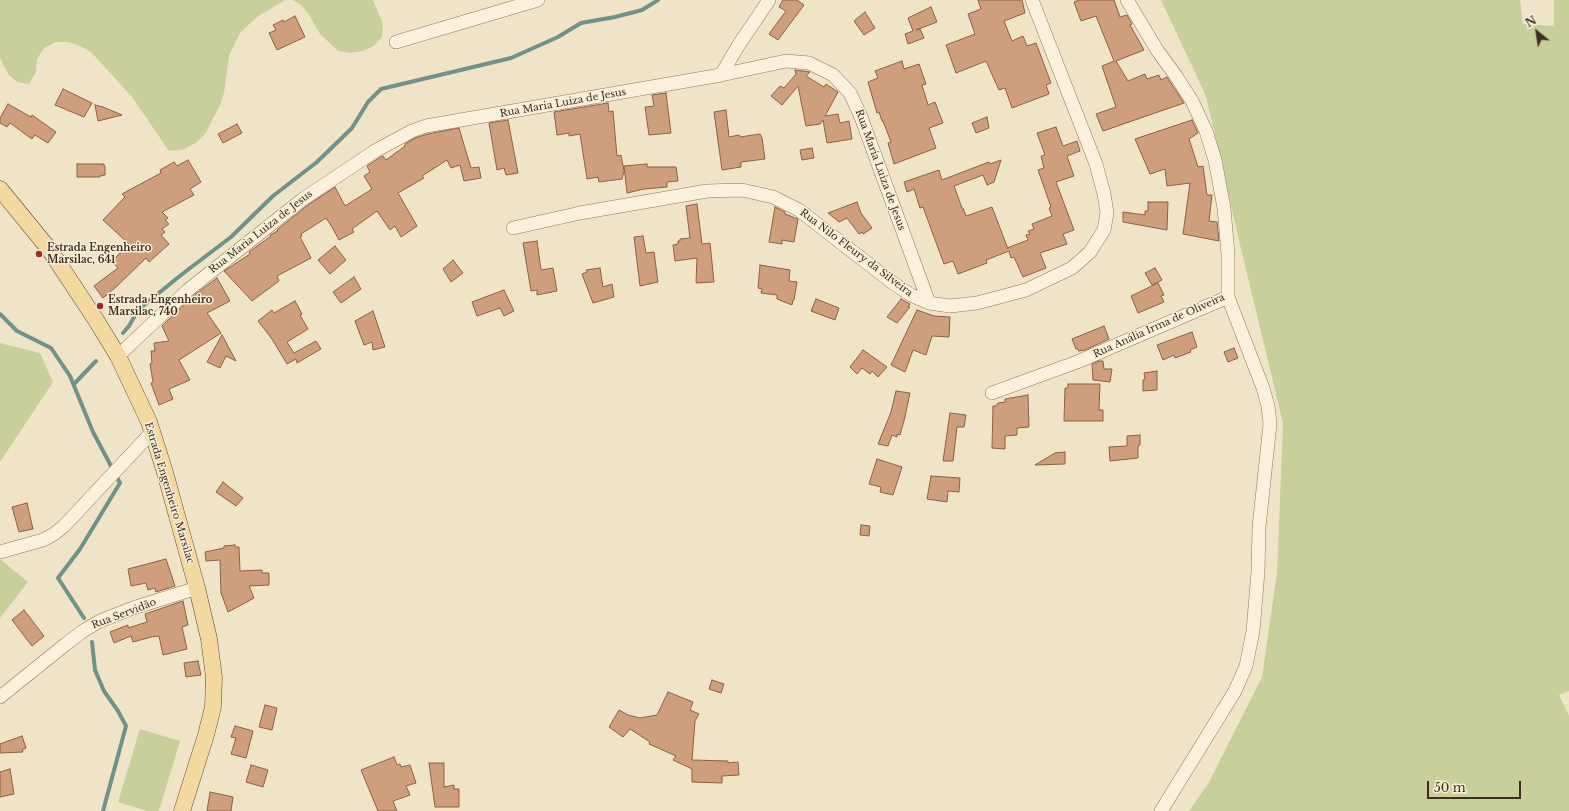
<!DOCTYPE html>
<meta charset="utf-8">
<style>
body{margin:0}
#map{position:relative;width:1569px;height:811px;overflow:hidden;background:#f0e4c8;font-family:"Libre Baskerville",serif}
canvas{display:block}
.north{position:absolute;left:1517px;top:12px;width:40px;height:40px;-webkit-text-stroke:3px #f7eed8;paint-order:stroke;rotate:330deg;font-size:11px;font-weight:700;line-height:16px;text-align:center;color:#3d2e20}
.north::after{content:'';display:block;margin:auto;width:14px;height:18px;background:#3d2e20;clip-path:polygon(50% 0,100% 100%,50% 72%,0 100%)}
.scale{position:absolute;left:1427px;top:781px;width:94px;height:18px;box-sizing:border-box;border:2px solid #3d2e20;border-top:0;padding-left:5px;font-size:12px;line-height:14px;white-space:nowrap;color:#3d2e20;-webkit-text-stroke:3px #f7eed8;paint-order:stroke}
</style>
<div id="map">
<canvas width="1569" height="811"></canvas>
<div class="north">N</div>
<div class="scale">50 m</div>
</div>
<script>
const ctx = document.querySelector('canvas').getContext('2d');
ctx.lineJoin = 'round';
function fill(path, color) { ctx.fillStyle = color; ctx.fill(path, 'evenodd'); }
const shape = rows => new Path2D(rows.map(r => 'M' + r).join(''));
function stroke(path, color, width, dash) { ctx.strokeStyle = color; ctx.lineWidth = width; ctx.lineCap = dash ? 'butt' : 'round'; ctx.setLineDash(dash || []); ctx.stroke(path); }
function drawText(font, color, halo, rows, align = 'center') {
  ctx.font = font + ' "Libre Baskerville",serif'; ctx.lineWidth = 3; ctx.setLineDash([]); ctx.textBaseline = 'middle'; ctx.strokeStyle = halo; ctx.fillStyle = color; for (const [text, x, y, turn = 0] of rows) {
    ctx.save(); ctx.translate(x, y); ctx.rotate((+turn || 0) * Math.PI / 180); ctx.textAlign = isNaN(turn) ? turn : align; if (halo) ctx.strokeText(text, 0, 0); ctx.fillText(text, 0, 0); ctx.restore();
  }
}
fill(shape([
 [0,0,285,0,257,17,240,33,229,56,224,93,220,105,205,134,196,143,182,150,169,151,132,97,91,52,80,46,68,42,56,42,44,48,37,59,36,72,29,84,17,82,8,74,0,58],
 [292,0,373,0,383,24,382,37,374,46,363,51,350,53,338,51,320,34,308,13,300,4],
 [1161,0,1520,0,1523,24,1554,26,1554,0,1569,0,1569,691,1559,695,1569,716,1569,811,1189,811,1208,784,1262,677,1277,572,1283,423,1241,249,1206,96],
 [0,343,40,353,53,382,0,462],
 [0,559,28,582,0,618],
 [140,729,180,741,159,811,147,811,118,802]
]), '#c9cf9b');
stroke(shape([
 [0,314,17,331,51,348,70,376,93,432,120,483,80,549,58,578,84,618],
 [123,333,129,326,138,310,181,275,231,237,273,196,317,162,352,128,368,102,381,89,511,58,558,37,581,23,615,17,642,10,658,0],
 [74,384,96,361],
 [92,642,95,670,104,691,118,711,126,726,103,811]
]), '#6f938a', 4);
const building = shape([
 [783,0,797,0,804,5,778,40,769,34,786,11,779,7,783,0],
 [978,0,1022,0,1025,13,1004,21,1012,41,1023,36,1027,46,1036,43,1051,83,1046,85,1049,94,1012,108,1005,88,999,90,986,61,956,73,946,45,975,34,968,14,981,9,978,0],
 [1079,0,1114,0,1120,17,1127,15,1132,24,1130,25,1144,50,1116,61,1128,81,1145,74,1147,79,1159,75,1161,80,1167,77,1184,103,1103,131,1096,114,1116,107,1102,66,1114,61,1096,16,1081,21,1074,2,1079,0],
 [931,7,937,22,916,30,920,29,924,38,908,44,905,34,913,31,908,18,931,7],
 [865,12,875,28,864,35,854,21,865,12],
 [295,16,305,37,277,50,269,33,276,30,273,25,283,20,284,22,295,16],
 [902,61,904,69,919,64,926,84,922,85,928,105,935,102,943,123,929,128,936,148,894,164,888,143,891,142,883,121,882,121,879,112,877,113,868,82,878,78,875,71,902,61],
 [795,70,810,72,806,76,824,87,826,84,838,92,825,116,838,114,840,123,849,121,852,139,827,143,823,120,820,124,806,126,798,86,782,105,771,96,780,86,784,88,796,74,795,70],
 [63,89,92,103,84,117,55,105,63,89],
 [666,93,671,133,649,135,645,107,654,106,652,95,666,93],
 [608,103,609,112,613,111,617,156,621,155,624,171,622,179,599,182,598,177,587,179,580,134,569,136,569,133,557,135,554,112,608,103],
 [8,104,31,117,32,115,56,132,48,143,35,135,32,139,10,123,7,127,0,123,0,118,8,104],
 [95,105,103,107,122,115,98,121,95,105],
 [726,110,729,137,739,135,740,137,760,134,762,138,765,159,741,162,741,167,722,170,714,112,726,110],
 [987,117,989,128,976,133,972,123,987,117],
 [508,120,518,173,506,175,504,168,497,170,489,123,508,120],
 [1192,120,1198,133,1189,139,1198,167,1203,166,1207,195,1212,195,1209,221,1217,222,1219,241,1183,234,1190,183,1167,186,1165,169,1150,174,1135,139,1192,120],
 [237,124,242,133,223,143,218,134,237,124],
 [1056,127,1063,146,1077,141,1080,151,1067,156,1074,176,1056,182,1074,230,1063,234,1067,244,1040,253,1046,268,1023,277,1014,257,1011,258,1009,251,986,260,987,263,958,274,953,261,944,264,923,207,920,208,914,189,907,192,904,182,939,170,942,180,989,162,990,164,1001,160,994,182,987,185,983,175,954,186,962,208,963,208,966,216,992,207,1008,249,1007,248,1028,240,1026,235,1030,234,1028,231,1034,229,1032,224,1052,216,1049,208,1051,207,1038,170,1044,168,1041,156,1045,155,1037,133,1056,127],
 [459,128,471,168,479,167,481,178,464,181,460,165,451,168,447,160,422,176,424,178,398,193,417,226,401,237,395,226,390,230,377,211,352,229,354,232,339,240,332,227,326,218,301,234,302,236,300,237,311,258,277,276,279,281,252,301,224,271,250,254,249,252,271,236,270,235,278,231,277,230,308,205,335,187,345,206,372,189,364,176,370,172,367,166,379,158,383,156,386,160,405,146,405,144,415,138,428,134,459,128],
 [812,148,814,158,802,160,800,150,812,148],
 [188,160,201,182,190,189,194,195,162,212,168,218,165,220,169,224,162,229,165,232,161,235,169,244,149,262,146,258,116,287,103,298,94,286,118,268,112,261,129,244,103,220,125,197,122,194,161,173,160,170,174,162,177,166,188,160],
 [77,164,104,164,104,166,105,166,105,175,100,176,100,177,77,177,77,164],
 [647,164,647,167,676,167,678,181,667,182,667,187,644,189,627,193,624,166,647,164],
 [857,202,861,213,872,228,863,234,862,232,859,234,847,218,839,222,828,213,857,202],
 [1148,202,1168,202,1167,230,1123,222,1123,212,1145,215,1145,211,1148,211,1148,202],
 [697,204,702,244,710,243,714,282,696,283,697,258,675,261,673,245,678,244,678,241,680,241,680,239,690,238,686,206,697,204],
 [775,207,785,212,785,214,798,219,794,242,782,240,782,244,769,242,775,207],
 [643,236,646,253,654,252,658,282,640,286,634,237,643,236],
 [537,241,541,270,553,268,557,291,537,295,537,290,531,291,523,243,537,241],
 [335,246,346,260,330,274,318,260,335,246],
 [453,260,463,273,451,282,443,269,453,260],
 [760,265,790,270,789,281,797,282,794,300,793,300,792,305,777,299,777,295,761,293,762,289,758,288,760,265],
 [600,268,603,287,612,284,614,297,593,303,582,274,587,272,586,270,600,268],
 [1155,268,1162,280,1152,285,1145,273,1155,268],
 [354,277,361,289,341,303,333,292,354,277],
 [217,278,230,301,207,313,221,333,179,360,190,380,169,389,173,399,159,405,151,383,153,382,150,364,152,363,151,351,155,351,154,343,169,341,162,326,193,296,217,278],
 [1158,283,1164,295,1161,296,1164,302,1138,313,1131,296,1158,283],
 [504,290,514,311,504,316,500,308,477,316,472,302,504,290],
 [816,299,839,308,835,320,811,311,816,299],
 [901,299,910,304,908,307,910,307,897,323,887,317,901,299],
 [295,301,302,314,300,315,308,329,287,342,294,353,316,341,321,349,297,363,296,359,287,364,272,339,258,321,272,310,274,313,295,301],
 [917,310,934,316,950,317,949,337,932,336,926,355,913,350,905,372,891,365,917,310],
 [373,311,385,347,373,350,372,342,364,345,355,321,373,311],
 [1104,326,1109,339,1085,350,1079,351,1078,349,1076,349,1072,339,1104,326],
 [1192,332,1197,347,1190,350,1191,352,1175,358,1174,355,1163,360,1157,345,1192,332],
 [222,335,236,361,226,356,220,368,207,362,222,335],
 [1234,348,1238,358,1228,362,1224,352,1234,348],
 [863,350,887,367,878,377,872,371,870,374,862,368,857,374,850,367,863,350],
 [1099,361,1103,361,1104,369,1112,369,1110,382,1093,380,1092,364,1099,361],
 [1157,371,1157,390,1143,391,1143,380,1145,379,1144,373,1157,371],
 [1068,384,1100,384,1099,410,1103,410,1103,421,1064,421,1065,388,1068,388,1068,384],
 [896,391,910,393,905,417,900,435,897,434,897,437,892,435,888,446,878,444,891,412,896,391],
 [1028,395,1029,427,1017,428,1017,435,1005,436,1005,449,992,448,993,406,996,406,998,403,1005,402,1005,399,1028,395],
 [950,413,966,415,964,427,957,427,953,461,943,461,950,413],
 [1140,435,1140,445,1138,446,1138,458,1110,461,1109,447,1127,446,1127,436,1140,435],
 [1065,452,1065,464,1035,465,1055,453,1065,452],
 [877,459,902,467,893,495,880,492,881,487,869,484,877,459],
 [931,476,960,478,959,492,948,491,947,502,927,499,931,476],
 [223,482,243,498,236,506,216,492,223,482],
 [27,503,33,529,19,532,12,507,27,503],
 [861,525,870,526,869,536,860,535,861,525],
 [235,545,235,547,239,547,240,571,262,570,262,573,269,573,269,585,249,586,254,598,228,612,221,593,220,560,206,561,205,552,224,548,224,546,235,545],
 [166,559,175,586,156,592,155,588,148,590,146,583,131,586,128,569,166,559],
 [183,601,188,625,182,627,187,649,163,655,159,636,151,637,133,642,131,636,114,643,110,632,128,625,128,628,147,622,145,614,183,601],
 [24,610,44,636,32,646,12,620,24,610],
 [198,661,201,675,186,677,184,663,198,661],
 [712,680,724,684,721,693,709,689,712,680],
 [668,692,693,702,690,710,699,714,695,721,692,760,728,761,728,763,738,762,739,775,722,776,722,783,692,782,692,769,673,760,676,756,649,744,650,742,630,729,623,737,609,727,619,710,628,715,640,718,657,715,668,692],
 [265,705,277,708,272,730,259,727,265,705],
 [235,726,253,731,246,758,231,754,236,738,231,737,235,726],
 [22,736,26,748,22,750,23,752,0,753,0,744,22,736],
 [394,757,397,765,400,764,401,767,410,765,416,783,406,786,410,795,393,801,397,811,378,811,361,770,394,757],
 [429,763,444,763,444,787,454,785,454,789,459,789,459,807,435,807,429,763],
 [251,765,268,770,263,787,246,782,251,765],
 [10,769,14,794,0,797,0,772,10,769],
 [210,792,233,797,231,811,207,811,210,792]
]);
fill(building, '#cf9f7d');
stroke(building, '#8d5f41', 1);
const minor = shape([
 [1127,0,1157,50,1176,76,1192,101,1206,131,1215,160,1224,208,1228,254,1228,297,1263,388,1268,406,1270,424,1259,527,1258,572,1253,631,1246,666,1235,691,1161,811],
 [396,42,538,0],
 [721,75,738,46,769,0],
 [513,228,580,213,707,191,742,190,773,197,799,210,893,283,911,295,929,303,950,306,977,303,1026,290,1072,268,1090,252,1104,230,1107,213,1104,194,1096,164,1032,0],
 [118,356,188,290,303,199,375,151,412,131,426,126,721,75,786,61,809,63,833,75,850,93,861,117,929,303],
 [992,393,1077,362,1228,297],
 [0,552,43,540,54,534,64,526,152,432],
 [0,697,66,644,83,631,100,621,133,608,197,588]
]);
const major = shape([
 [0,189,49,249,96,320,118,356,149,422,164,469,197,588,209,639,214,677,213,707,206,735,182,811]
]);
stroke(minor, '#8d765c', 14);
stroke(major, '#5b4430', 17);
stroke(minor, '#faf1dc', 13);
stroke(major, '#f3d9a0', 16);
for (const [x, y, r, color] of [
 [39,254,4,"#9e2a2b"],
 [100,306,4,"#9e2a2b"]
]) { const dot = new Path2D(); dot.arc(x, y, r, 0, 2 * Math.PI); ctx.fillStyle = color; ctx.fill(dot); stroke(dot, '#f7eed8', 1.5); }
drawText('10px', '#3d2e20', '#f7eed8', [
 ["Rua Maria Luiza de Jesus",563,103,-10],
 ["Rua Maria Luiza de Jesus",880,170,70],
 ["Rua Maria Luiza de Jesus",261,232,-38],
 ["Rua Nilo Fleury da Silveira",856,253,37],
 ["Rua Anália Irma de Oliveira",1159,326,-24],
 ["Estrada Engenheiro Marsilac",169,493,73],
 ["Rua Servidão",124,614,-21]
]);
drawText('bold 10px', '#3d2e20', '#f7eed8', [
 ["Estrada Engenheiro",47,248],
 ["Marsilac, 641",47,260],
 ["Estrada Engenheiro",108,300],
 ["Marsilac, 740",108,312]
], 'left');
</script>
